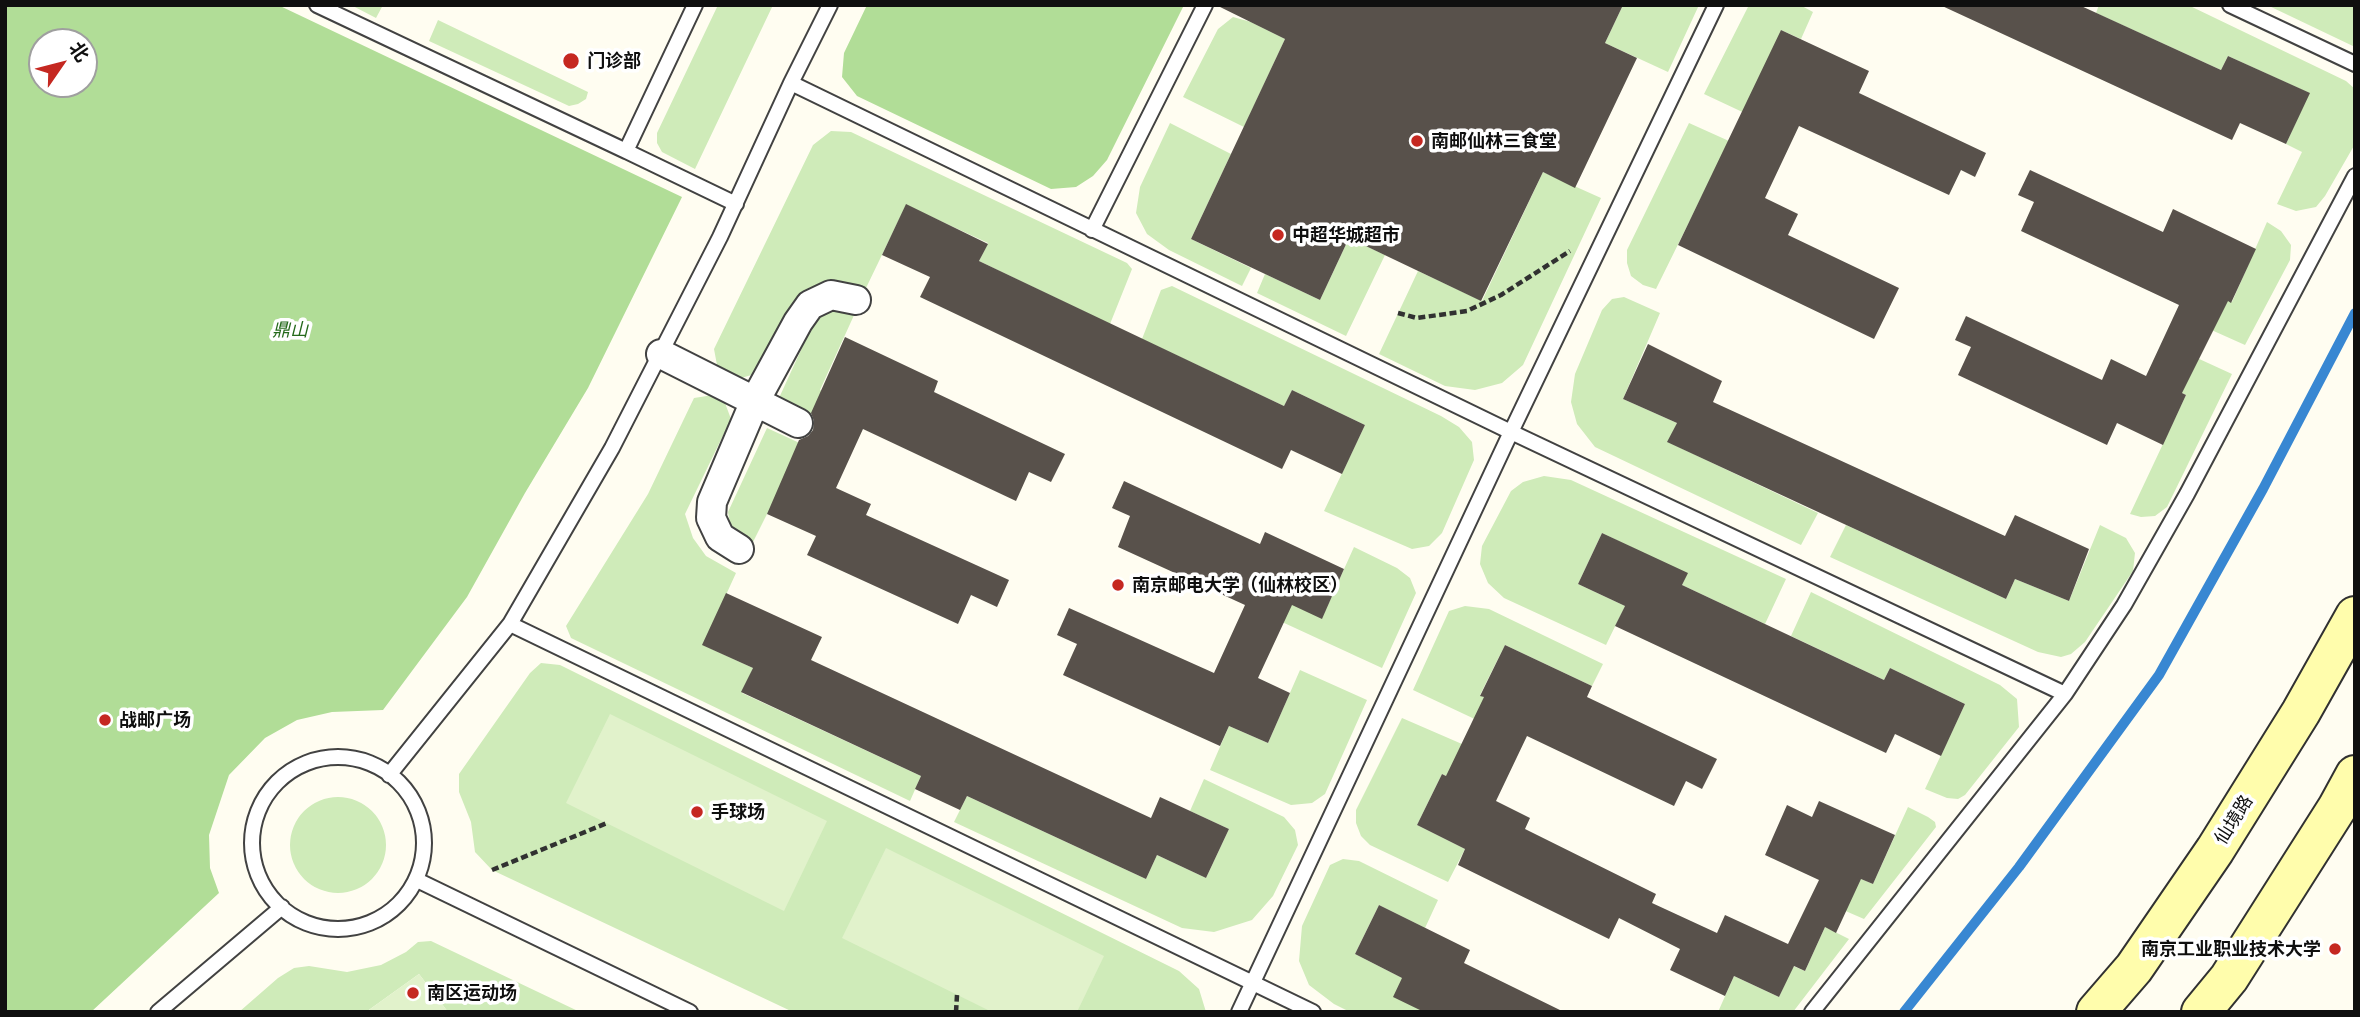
<!DOCTYPE html>
<meta charset="utf-8">
<style>
body{margin:0}
#map{position:relative;width:2360px;height:1017px;overflow:hidden;background:#fffdf1;font-family:"Crimson Pro","Noto Sans SC",serif}
canvas{display:block}
.frame{position:absolute;inset:0;border:7px solid #0f0f0f;pointer-events:none}
.north{position:absolute;left:28px;top:28px;width:70px;height:70px;box-sizing:border-box;background:#fff;border:2px solid #9f9f9f;border-radius:50%;rotate:55deg;font-size:19px;font-weight:700;line-height:28px;text-align:center;color:#0f0f0f}
.north::after{content:'';display:block;margin:auto;width:24px;height:32px;background:#c52821;clip-path:polygon(50% 0,100% 100%,50% 72%,0 100%)}
</style>
<div id="map">
<canvas width="2360" height="1017"></canvas>
<div class="frame"></div>
<div class="north">北</div>
</div>
<script>
const ctx = document.querySelector('canvas').getContext('2d');
ctx.lineJoin = 'round';
function fill(path, color) { ctx.fillStyle = color; ctx.fill(path, 'evenodd'); }
const shape = rows => new Path2D(rows.map(r => 'M' + r).join(''));
function stroke(path, color, width, dash) { ctx.strokeStyle = color; ctx.lineWidth = width; ctx.lineCap = dash ? 'butt' : 'round'; ctx.setLineDash(dash || []); ctx.stroke(path); }
function drawText(font, color, halo, rows, align = 'center') {
  ctx.font = font + ' "Crimson Pro","Noto Sans SC",serif'; ctx.lineWidth = 7; ctx.setLineDash([]); ctx.textBaseline = 'middle'; ctx.strokeStyle = halo; ctx.fillStyle = color; for (const [text, x, y, turn = 0] of rows) {
    ctx.save(); ctx.translate(x, y); ctx.rotate((+turn || 0) * Math.PI / 180); ctx.textAlign = isNaN(turn) ? turn : align; if (halo) ctx.strokeText(text, 0, 0); ctx.fillText(text, 0, 0); ctx.restore();
  }
}
fill(shape([
 [351,5,383,5,376,18],
 [718,5,773,5,695,169,662,152,657,143,657,133],
 [1623,5,1699,5,1668,72,1605,43],
 [1749,5,1800,5,1813,12,1801,39,1781,30,1768,124,1704,94],
 [2099,5,2188,5,2346,81,2355,89,2355,144,2325,196,2316,207,2296,211,2277,204,2302,152,2286,144,2309,93,2228,56,2221,70,2096,13],
 [2267,5,2355,5,2355,47],
 [1233,17,1251,22,1285,39,1244,127,1183,97,1218,29],
 [438,20,588,92,586,99,578,104,569,106,429,41],
 [1170,123,1231,154,1191,239,1251,268,1242,286,1169,250,1147,234,1136,213,1140,187],
 [1689,123,1729,141,1656,289,1643,285,1631,276,1627,263,1627,250],
 [831,131,851,132,1127,263,1132,269,1110,324,979,261,988,243,906,205,866,288,830,281,809,288,796,299,755,374,741,378,717,365,714,349,813,145],
 [1543,172,1601,198,1523,365,1502,383,1475,390,1445,386,1379,354,1418,271,1482,301],
 [2267,222,2281,231,2291,245,2290,260,2245,345,2198,324,2212,293,2232,302],
 [1349,238,1385,255,1346,336,1257,293,1265,274,1320,300],
 [1172,286,1441,416,1459,427,1472,442,1474,460,1442,533,1429,546,1412,549,1324,511,1365,425,1292,390,1284,406,1142,339,1161,290],
 [1624,297,1660,313,1623,399,1677,423,1668,442,1818,513,1801,545,1595,447,1577,424,1571,402,1575,374,1602,310,1612,299],
 [842,308,855,313,820,390,841,400,831,423,779,398,812,326,825,312],
 [2184,352,2232,374,2167,507,2155,516,2141,517,2130,514,2186,395,2169,386],
 [713,395,725,403,731,419,685,514,693,538,706,556,736,573,703,645,753,668,742,693,921,776,910,801,571,638,566,626,648,494,694,398],
 [767,428,817,451,767,514,751,546,731,529,728,512],
 [1544,476,1571,480,1786,579,1765,624,1682,585,1687,574,1602,533,1578,584,1625,606,1606,645,1504,598,1488,583,1480,564,1482,546,1511,491,1523,482],
 [1846,525,2006,599,2015,579,2069,601,2100,525,2126,538,2135,553,2133,571,2085,642,2071,654,2061,657,2038,652,1830,557],
 [1354,547,1397,568,1410,578,1416,593,1382,668,1269,616,1278,598,1322,618],
 [1811,592,2000,685,2017,699,2019,727,1965,795,1958,799,1947,798,1925,789,1965,704,1890,668,1884,680,1791,636],
 [1465,606,1489,609,1603,664,1592,686,1505,645,1480,695,1508,710,1498,730,1413,690,1449,611],
 [541,663,560,665,1179,971,1199,989,1206,1012,793,1012,492,870,475,852,471,822,459,792,459,774,530,673],
 [1300,670,1367,700,1325,794,1312,803,1291,805,1210,770,1229,726,1268,743],
 [1402,718,1462,744,1471,788,1442,774,1417,825,1465,849,1448,882,1370,845,1361,836,1356,823,1356,810],
 [1204,779,1284,817,1295,830,1298,845,1273,896,1252,920,1214,932,1182,928,954,822,967,796,1146,879,1157,855,1206,878,1229,829,1190,811],
 '290 845a48 48 0 1 1 96 0a48 48 0 1 1-96 0Z',
 [1908,807,1928,817,1935,822,1936,827,1864,919,1834,906,1850,874,1873,884],
 [1343,859,1359,861,1438,900,1425,928,1379,905,1355,954,1402,978,1424,1012,1350,1012,1334,1004,1309,985,1299,961,1302,926,1330,865],
 [1825,927,1849,939,1793,1012,1718,1012,1734,976,1779,997,1793,966,1805,971],
 [431,941,580,1012,448,1012,419,974,366,1012,239,1012,278,978,294,968,309,966,347,972,381,965,406,952,418,942]
]), '#cfebb9');
fill(shape([
 [5,5,278,5,682,197,588,388,525,493,467,597,383,710,332,712,297,720,265,738,229,775,209,835,210,868,219,893,91,1012,5,1012],
 [42,42,84,42,84,84,42,84],
 [867,5,1184,5,1107,160,1093,176,1076,187,1051,189,857,96,842,77,844,53]
]), '#b1dd97');
fill(shape([
 [610,714,827,821,784,911,566,803],
 [886,848,1104,956,1077,1012,992,1012,842,938],
 [419,974,448,1012,366,1012]
]), '#e1f2cb');
stroke(shape([
 [1904,1012,2019,867,2159,675,2263,489,2355,313]
]), '#3887d2', 10);
fill(shape([
 [1216,5,1623,5,1605,43,1637,58,1575,188,1543,172,1481,301,1349,238,1320,300,1191,239,1285,39],
 [1940,5,2079,5,2221,70,2228,56,2310,93,2286,144,2240,123,2232,140],
 [1781,30,1869,71,1859,93,1986,153,1975,177,1961,170,1949,195,1799,126,1765,198,1798,214,1788,235,1899,288,1874,339,1678,245],
 [2030,170,2163,232,2173,209,2256,249,2231,303,2228,301,2182,393,2186,395,2163,445,2117,423,2107,445,1958,375,1971,347,1955,340,1966,316,2102,380,2111,359,2146,376,2179,305,2021,231,2034,202,2018,195],
 [906,204,988,244,979,261,1284,406,1292,390,1365,425,1342,474,1291,450,1282,469,920,297,930,277,882,255],
 [845,337,938,381,934,392,1065,454,1051,482,1029,472,1016,501,863,429,836,488,871,504,866,515,1009,580,997,607,971,595,958,624,807,555,816,536,767,514,799,440,808,436,813,430,814,421,811,413],
 [1648,344,1722,381,1713,402,2005,536,2015,515,2089,549,2069,601,2015,579,2006,599,1667,442,1677,423,1623,399],
 [1124,481,1260,544,1265,532,1344,569,1322,619,1292,605,1258,678,1290,693,1268,743,1229,726,1220,746,1063,675,1077,644,1057,635,1069,608,1214,673,1245,605,1118,547,1130,516,1112,508],
 [1602,533,1688,573,1682,585,1765,624,1884,680,1890,668,1965,704,1941,756,1895,734,1886,753,1615,626,1625,606,1578,584],
 [726,593,822,637,811,660,1151,818,1160,797,1229,829,1206,878,1157,855,1146,879,967,796,960,810,915,789,921,776,741,692,753,668,702,645],
 [1505,645,1592,686,1587,697,1717,759,1702,789,1686,781,1674,806,1527,736,1496,801,1530,818,1525,829,1656,894,1652,903,1717,933,1725,915,1788,944,1819,880,1765,855,1787,805,1812,817,1819,801,1895,835,1873,884,1861,879,1836,933,1825,927,1805,971,1794,966,1779,997,1734,976,1725,996,1670,970,1680,949,1619,918,1609,939,1458,865,1465,849,1417,825,1442,774,1446,776,1484,697,1480,696],
 [1379,905,1470,950,1464,963,1564,1012,1424,1012,1393,997,1402,978,1355,954]
]), '#58514b');
const lane = shape([
 [317,5,626,151,695,5],
 [2230,5,2355,64],
 [791,83,1511,432,2065,694],
 [626,151,736,204],
 [1092,230,1205,5],
 [510,624,1313,1012],
 '252 843a86 86 0 1 1 172 0a86 86 0 1 1-172 0Z',
 [389,775,510,624,612,448,720,237,791,83,830,5],
 [417,880,690,1012],
 [158,1012,282,907],
 [1239,1012,1511,432,1716,5],
 [1812,1012,2065,694,2124,605,2187,494,2355,176]
]);
const street = shape([
 [661,354,798,423],
 [739,549,720,537,711,518,712,502,755,401,798,322,810,305,831,295,856,300]
]);
const secondary = shape([
 [2096,1012,2134,968,2215,850,2301,712,2355,616],
 [2201,1012,2229,978,2337,808,2355,775]
]);
stroke(lane, '#424242', 18);
stroke(street, '#424242', 32);
stroke(secondary, '#313131', 42);
stroke(shape([
 [1398,313,1417,318,1467,311,1501,295,1570,251],
 [492,870,607,823],
 [956,1012,957,995]
]), '#313131', 4.5, [7, 3.5]);
stroke(lane, '#fff', 14);
stroke(street, '#fff', 28);
stroke(secondary, '#fffdac', 38);
for (const [x, y, r, color] of [
 [571,61,9,"#c52821"],
 [1417,141,7,"#c52821"],
 [1278,235,7,"#c52821"],
 [1118,585,7,"#c52821"],
 [105,720,7,"#c52821"],
 [697,812,7,"#c52821"],
 [2335,949,7,"#c52821"],
 [413,993,7,"#c52821"]
]) { const dot = new Path2D(); dot.arc(x, y, r, 0, 2 * Math.PI); ctx.fillStyle = color; ctx.fill(dot); stroke(dot, '#fff', 2.5); }
drawText('bold 18px', '#0f0f0f', '#fff', [
 ["门诊部",587,61],
 ["南邮仙林三食堂",1431,141],
 ["中超华城超市",1292,235],
 ["南京邮电大学（仙林校区）",1132,585],
 ["战邮广场",119,720],
 ["手球场",711,812],
 ["南京工业职业技术大学",2321,949,"right"],
 ["南区运动场",427,993]
], 'left');
drawText('italic 18px', '#266a1c', '#fff', [
 ["鼎山",290,330]
]);
drawText('18px', '#0f0f0f', '#fff', [
 ["仙境路",2234,820,-58]
]);
</script>
